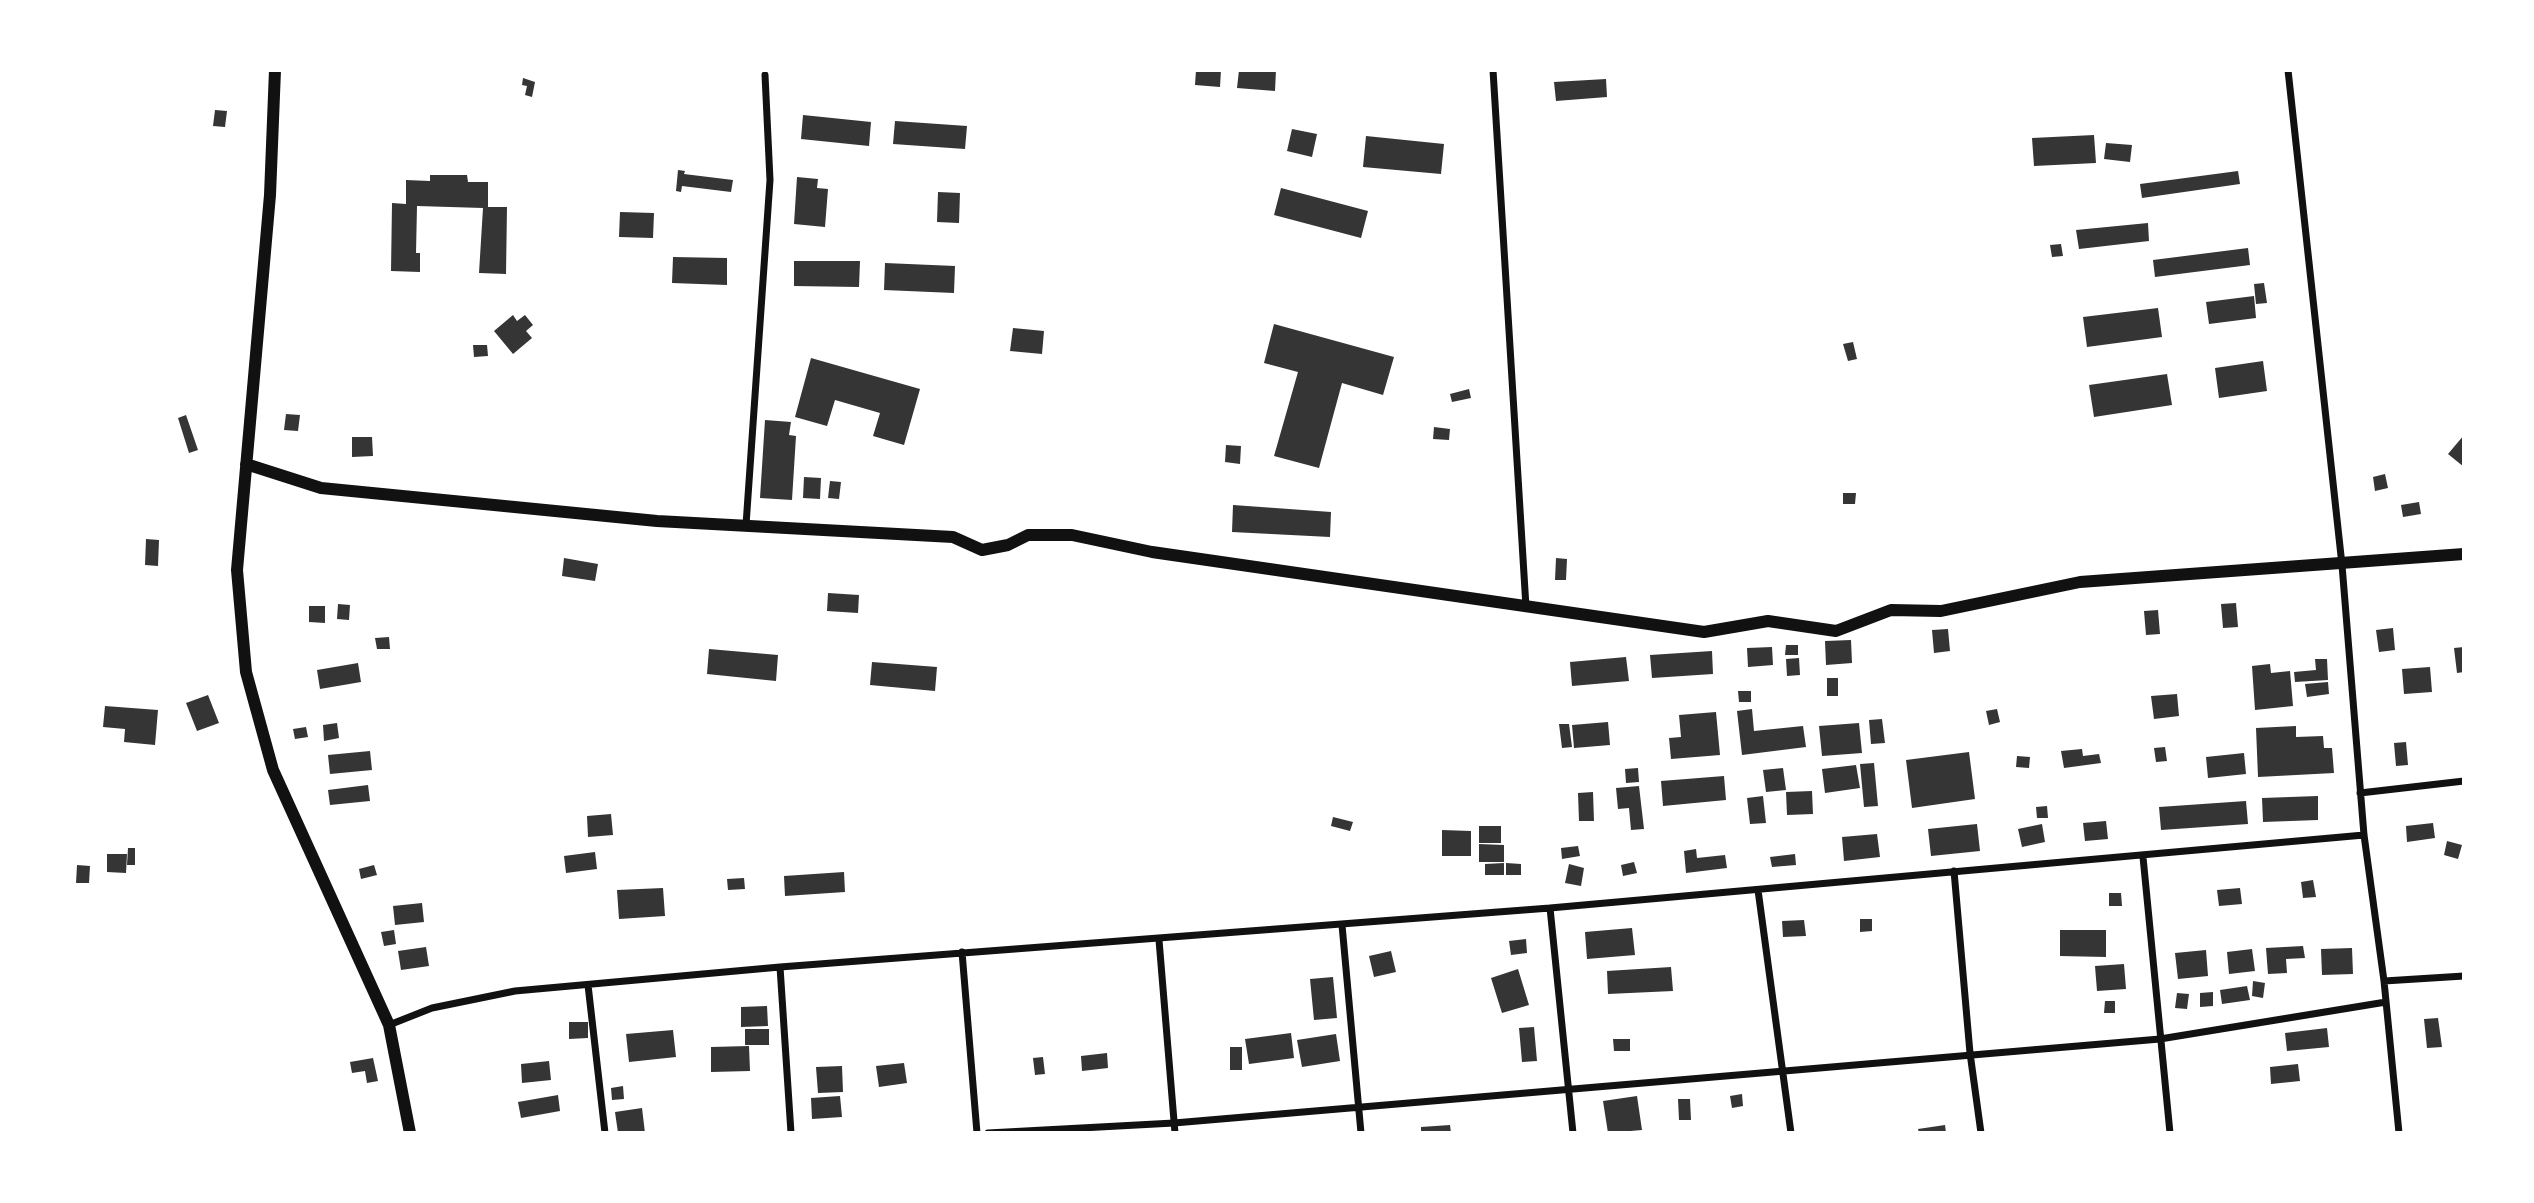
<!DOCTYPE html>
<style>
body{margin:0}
#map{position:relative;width:2534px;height:1203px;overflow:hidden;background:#fff;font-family:"Nunito Sans",sans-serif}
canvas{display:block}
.frame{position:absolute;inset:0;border:72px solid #fff;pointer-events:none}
</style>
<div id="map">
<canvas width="2534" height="1203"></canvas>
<div class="frame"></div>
</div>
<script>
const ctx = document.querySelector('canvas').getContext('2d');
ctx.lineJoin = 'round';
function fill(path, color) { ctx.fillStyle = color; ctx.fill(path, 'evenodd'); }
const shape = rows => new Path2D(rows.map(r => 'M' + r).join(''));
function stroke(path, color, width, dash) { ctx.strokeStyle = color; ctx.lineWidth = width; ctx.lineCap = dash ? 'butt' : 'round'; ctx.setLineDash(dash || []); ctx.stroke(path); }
fill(shape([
 [1196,70,1221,70,1220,87,1195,85],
 [1239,70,1276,70,1275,91,1237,88],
 [523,78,535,82,532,97,525,95,527,86,522,85],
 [1606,79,1607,97,1556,101,1554,82],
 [215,110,227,111,225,127,213,126],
 [803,115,871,122,869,146,801,139],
 [895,121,967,126,965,149,893,144],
 [1292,129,1317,134,1312,157,1287,151],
 [2094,135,2096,163,2034,166,2032,138],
 [1366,136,1444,144,1441,174,1363,167],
 [2106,143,2132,145,2130,162,2104,159],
 [678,170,685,171,684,174,733,180,731,192,682,186,681,192,676,191],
 [2238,171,2240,184,2142,198,2140,184],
 [430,175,467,175,468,182,488,182,488,207,507,207,506,274,479,273,483,208,417,206,416,253,420,253,420,272,391,271,392,203,406,204,406,180,430,181],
 [797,177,818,179,817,188,828,189,825,227,794,224],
 [1281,188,1368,211,1361,238,1274,215],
 [938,192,960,193,959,223,937,222],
 [620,212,654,213,653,238,619,237],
 [2148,223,2149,241,2079,249,2076,230],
 [2061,244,2063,256,2052,257,2050,245],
 [2248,248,2250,265,2155,277,2153,260],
 [673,257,727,258,727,285,672,283],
 [794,261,860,261,859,287,794,286],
 [885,263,955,266,954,293,884,290],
 [2264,283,2267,303,2256,304,2254,284],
 [2254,296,2256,318,2209,324,2206,302],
 [2158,308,2162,337,2087,347,2083,317],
 [513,315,517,321,525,315,533,325,526,331,532,338,513,354,494,331],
 [1274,324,1394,357,1383,395,1342,383,1319,468,1274,456,1298,372,1264,363],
 [1013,328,1044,331,1042,354,1010,351],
 [1853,342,1857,359,1848,361,1843,344],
 [473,345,487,345,488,356,474,357],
 [811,358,920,389,904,445,873,436,880,413,835,400,827,426,795,417],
 [2263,361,2267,391,2219,398,2215,368],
 [2167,374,2172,405,2094,417,2089,385],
 [1469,389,1471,398,1452,402,1450,394],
 [286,414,300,415,298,431,284,430],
 [186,415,198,450,189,453,178,418],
 [765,420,791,422,789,435,796,436,792,500,760,498],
 [1434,427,1450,429,1449,440,1433,439],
 [2464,435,2464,467,2448,454],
 [352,437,372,437,373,456,352,457],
 [1226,445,1241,446,1240,464,1225,462],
 [2385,474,2388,488,2375,491,2373,477],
 [804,477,821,478,820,499,803,498],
 [830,481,841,482,839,499,828,498],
 [1843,493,1856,493,1855,504,1843,504],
 [2419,502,2421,514,2403,517,2401,505],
 [1233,505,1331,512,1330,537,1232,532],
 [146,539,159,540,158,566,145,565],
 [564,558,598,564,595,581,562,576],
 [1556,558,1567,559,1566,580,1555,580],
 [828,593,859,595,858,613,827,611],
 [2236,603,2238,627,2223,628,2221,604],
 [338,604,350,605,349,620,337,619],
 [309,606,325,606,325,623,309,622],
 [2158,610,2160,634,2146,635,2144,611],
 [2393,628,2395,650,2379,652,2376,630],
 [1948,629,1950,651,1934,653,1932,630],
 [389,637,390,649,377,649,375,638],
 [1851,640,1852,663,1826,665,1825,641],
 [1786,645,1798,645,1798,655,1785,655],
 [1772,647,1773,665,1748,667,1747,648],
 [2464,647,2464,672,2457,673,2454,648],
 [709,649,778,655,776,681,707,674],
 [1712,651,1713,674,1652,678,1650,655],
 [1626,657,1629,681,1572,686,1570,662],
 [1799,658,1800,675,1787,676,1786,659],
 [2315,659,2327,659,2328,680,2295,682,2294,672,2316,670],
 [872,662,937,667,935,691,870,685],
 [358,663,361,682,320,689,317,670],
 [2270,664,2271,673,2290,671,2293,706,2255,710,2252,666],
 [2430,667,2432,692,2404,694,2402,669],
 [1827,678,1838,678,1838,696,1827,696],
 [2328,682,2329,694,2307,697,2305,684],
 [1738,691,1751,691,1751,702,1739,702],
 [2177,694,2179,716,2154,719,2151,696],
 [208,695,219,723,197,731,186,703],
 [105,706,158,710,155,745,124,742,125,729,103,727],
 [1752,709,1754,731,1803,726,1806,747,1742,755,1737,711],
 [1997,709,2000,722,1989,725,1986,711],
 [1716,712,1720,755,1671,759,1669,738,1681,737,1679,715],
 [1882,719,1885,743,1871,744,1869,720],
 [1608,722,1610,745,1574,748,1572,725],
 [337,723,339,738,324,741,323,725],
 [1859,723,1862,753,1822,756,1819,726],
 [1559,724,1569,724,1572,747,1562,748],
 [2296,726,2296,737,2323,736,2324,748,2332,748,2334,773,2258,777,2256,728],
 [306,727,308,737,295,739,293,729],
 [2406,742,2408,765,2396,766,2394,743],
 [2165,747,2167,761,2156,762,2154,748],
 [2082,749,2083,756,2099,754,2101,763,2064,768,2061,751],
 [370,751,372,770,330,774,328,755],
 [1969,752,1975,799,1912,808,1906,760],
 [2244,753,2246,774,2208,778,2206,757],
 [2017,756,2030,757,2029,768,2016,767],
 [1874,763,1878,806,1864,807,1860,764],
 [1856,765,1860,788,1825,793,1822,769],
 [1638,768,1639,782,1626,783,1625,769],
 [1783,768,1786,790,1766,792,1763,770],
 [1724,776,1726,800,1663,806,1661,781],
 [368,785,370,801,330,805,328,790],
 [1639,786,1644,829,1631,830,1629,808,1618,809,1616,788],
 [1812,791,1813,814,1787,815,1786,792],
 [1593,792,1594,821,1579,821,1578,793],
 [1763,796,1766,823,1750,824,1747,798],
 [2318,796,2318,820,2263,822,2262,798],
 [2246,801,2248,824,2161,830,2159,807],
 [2047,806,2048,818,2037,818,2036,807],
 [611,814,613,835,588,837,587,816],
 [1333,817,1353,822,1350,831,1331,826],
 [2106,821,2108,839,2085,841,2083,823],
 [2433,823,2435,838,2407,842,2406,826],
 [1977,824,1980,851,1931,856,1928,829],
 [2042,824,2045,842,2022,847,2018,829],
 [1479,826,1501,826,1501,843,1479,843],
 [1442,830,1471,831,1471,856,1442,856],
 [1877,834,1880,857,1844,861,1842,837],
 [2447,841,2462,845,2458,859,2444,855],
 [1479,844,1504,845,1504,862,1479,862],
 [1578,846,1580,856,1562,859,1561,848],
 [128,848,135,848,135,865,127,865],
 [1696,849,1697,858,1725,855,1727,868,1686,873,1684,851],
 [595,852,597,869,566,873,564,856],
 [107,854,127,854,126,873,107,872],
 [1795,854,1796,865,1772,867,1770,857],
 [1634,862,1637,873,1623,876,1621,865],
 [1504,863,1504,875,1485,875,1485,864],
 [1506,863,1521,864,1521,875,1506,875],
 [1569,864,1584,868,1581,886,1565,883],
 [77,865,90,866,89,883,76,883],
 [374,865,377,875,361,879,359,869],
 [844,872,845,892,785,896,784,876],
 [744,878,745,889,728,890,727,879],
 [2313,880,2316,897,2303,898,2301,882],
 [663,888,665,916,619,919,617,890],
 [2240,888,2242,904,2219,906,2217,890],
 [2109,893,2121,893,2122,906,2109,906],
 [422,903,424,922,395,925,393,906],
 [1860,919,1872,919,1872,931,1860,932],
 [1804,920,1806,936,1783,937,1782,921],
 [1632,928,1635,955,1587,959,1585,932],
 [394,930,396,944,384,946,381,932],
 [2060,930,2106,930,2106,957,2060,956],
 [1526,939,1527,953,1511,955,1509,941],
 [2303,946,2305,958,2286,959,2287,973,2268,974,2266,948],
 [426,947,429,966,401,970,398,951],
 [2352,948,2353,974,2322,975,2321,949],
 [2252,949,2255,971,2229,974,2227,952],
 [2206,950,2208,976,2178,979,2175,953],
 [1391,951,1396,972,1374,977,1369,956],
 [2124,964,2126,989,2097,991,2095,966],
 [1671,967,1673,991,1608,994,1607,971],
 [1518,969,1529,1005,1502,1013,1491,978],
 [1333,977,1337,1018,1314,1020,1310,979],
 [2253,981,2265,983,2263,998,2252,996],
 [2247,986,2250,1000,2222,1004,2220,990],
 [2213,992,2213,1006,2200,1007,2200,993],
 [2177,993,2189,994,2187,1009,2175,1008],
 [2105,1001,2115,1001,2115,1013,2104,1013],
 [767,1006,768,1026,741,1027,741,1007],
 [2438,1018,2442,1047,2427,1048,2424,1019],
 [569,1022,588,1022,588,1038,569,1039],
 [1534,1027,1537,1061,1522,1062,1519,1028],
 [2327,1028,2329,1047,2287,1051,2285,1033],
 [745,1029,769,1029,769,1045,745,1045],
 [673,1030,676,1057,629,1062,626,1034],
 [1291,1033,1294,1058,1249,1064,1245,1039],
 [1336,1034,1340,1061,1302,1067,1297,1040],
 [1613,1039,1630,1039,1630,1051,1614,1051],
 [749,1046,750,1071,711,1072,711,1047],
 [1230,1047,1242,1047,1242,1070,1230,1070],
 [1107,1053,1108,1068,1082,1071,1081,1056],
 [1043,1057,1045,1074,1035,1075,1033,1058],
 [373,1058,378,1081,367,1083,365,1071,352,1073,350,1062],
 [549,1061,551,1080,522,1083,521,1064],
 [904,1063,907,1083,879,1087,876,1066],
 [2298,1064,2300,1081,2271,1084,2270,1067],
 [842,1066,843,1092,818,1093,816,1067],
 [623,1086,624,1099,612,1100,611,1088],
 [1742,1094,1743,1106,1732,1108,1730,1096],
 [558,1095,560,1111,521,1118,518,1102],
 [840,1096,842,1117,812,1119,811,1098],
 [1637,1096,1642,1130,1608,1133,1603,1101],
 [1678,1099,1690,1099,1691,1120,1679,1120],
 [642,1108,645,1133,618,1133,615,1112],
 [1450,1125,1451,1133,1421,1133,1421,1127],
 [1945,1125,1946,1133,1919,1133,1918,1129]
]), '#353535');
stroke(shape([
 [1493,70,1526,607],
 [2288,70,2342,565,2364,835,2384,981,2399,1133],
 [746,525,770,180,765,75],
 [2360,793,2464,781],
 [2143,857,2170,1133],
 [1954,871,1970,1053,1981,1133],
 [1758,890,1791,1133],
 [1550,908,1573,1133],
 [1342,925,1361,1133],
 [1159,940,1175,1133],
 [962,952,977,1133],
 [780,967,791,1133],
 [2384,981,2464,976],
 [588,985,605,1133],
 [389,1025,432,1008,515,991,780,967,1550,908,2364,835],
 [988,1133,1174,1123,2160,1039,2386,1002]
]), '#111', 7);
stroke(shape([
 [275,70,270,195,237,570,246,672,273,770,389,1025,410,1133],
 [246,464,321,488,657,521,953,537,982,550,1008,545,1028,535,1072,535,1152,552,1704,632,1768,621,1836,631,1891,610,1941,611,2080,582,2464,554]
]), '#111', 12);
</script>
